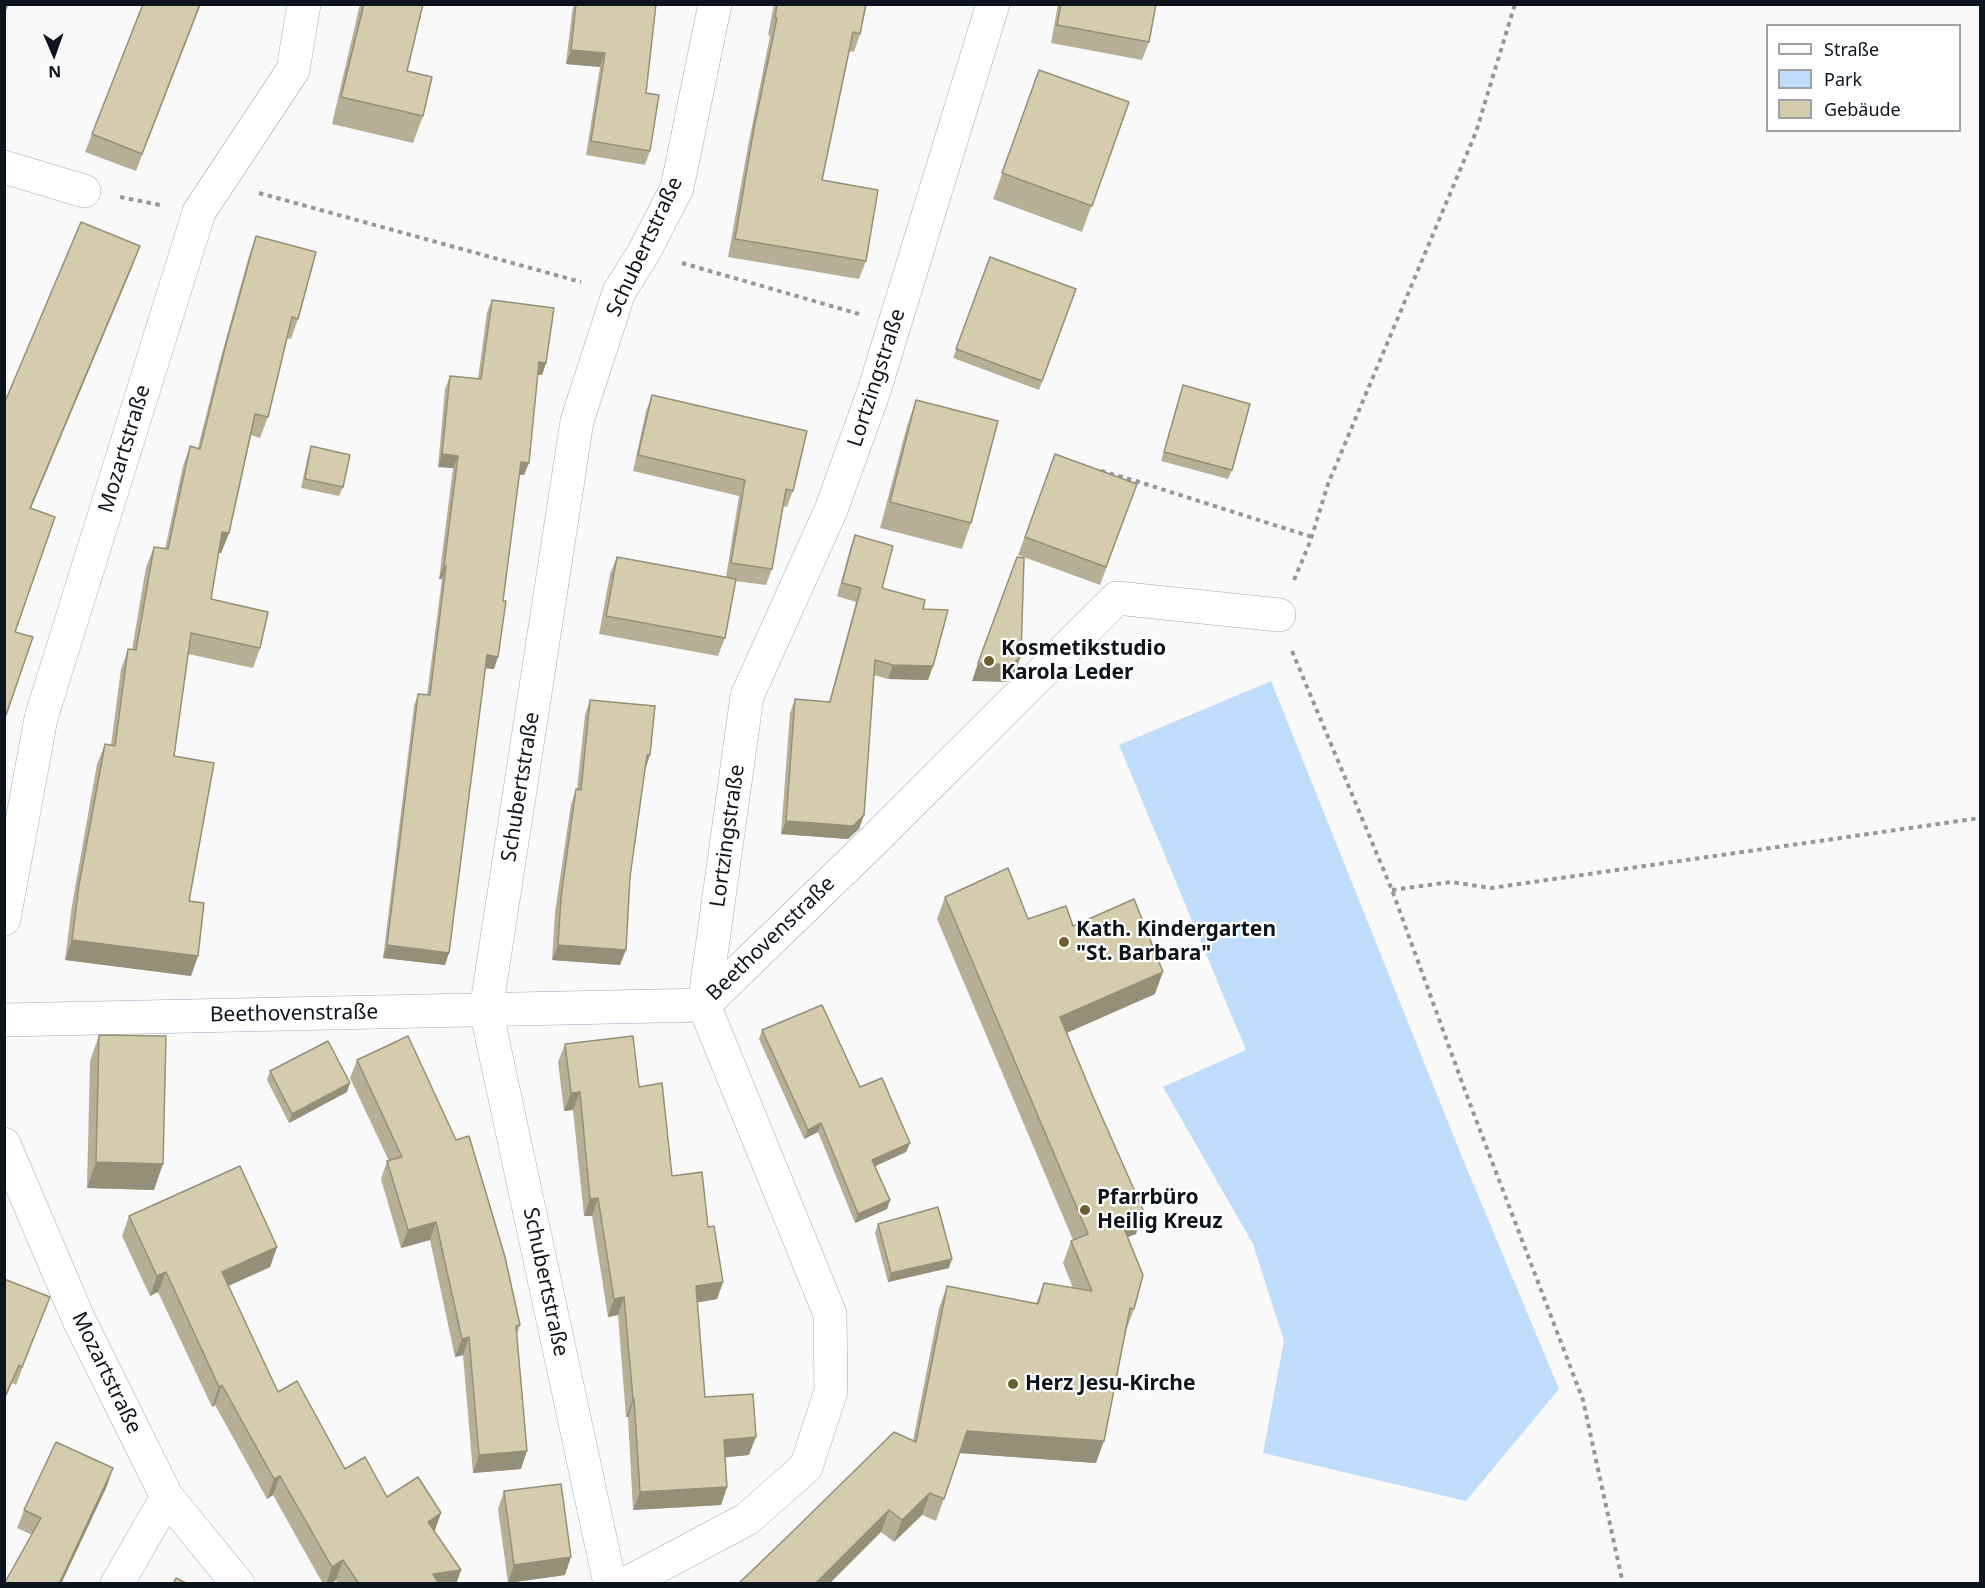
<!DOCTYPE html>
<meta charset="utf-8">
<style>
body{margin:0}
#map{position:relative;width:1985px;height:1588px;overflow:hidden;background:#f9f9f9;font-family:"Noto Sans",sans-serif}
canvas{display:block}
.frame{position:absolute;inset:0;border:6px solid #0c151d;pointer-events:none}
.legend{position:absolute;left:1766px;top:24px;width:195px;height:108px;box-sizing:border-box;background:#fff;border:2px solid #9ea1a5;margin:0;padding:8px 10px;list-style:none;font-size:18px;color:#0c151d}
.legend li{display:flex;align-items:center;gap:12px;height:30px}
.legend b{width:30px;border:2px solid #9ea1a5}
.north{position:absolute;left:24px;top:24px;width:60px;height:60px;-webkit-text-stroke:4px #fff;paint-order:stroke;rotate:178deg;font-size:16px;font-weight:700;line-height:24px;text-align:center;color:#0c151d}
.north::after{content:'';display:block;margin:auto;width:21px;height:27px;background:#0c151d;clip-path:polygon(50% 0,100% 100%,50% 72%,0 100%)}
</style>
<div id="map">
<canvas width="1985" height="1588"></canvas>
<div class="frame"></div>
<ul class="legend">
<li><b style="height:8px;background:#fff"></b>Straße</li>
<li><b style="height:16px;background:#bfdcfa"></b>Park</li>
<li><b style="height:16px;background:#d5ccad"></b>Gebäude</li>
</ul>
<div class="north">N</div>
</div>
<script>
const ctx = document.querySelector('canvas').getContext('2d');
ctx.lineJoin = 'round';
function fill(path, color) { ctx.fillStyle = color; ctx.fill(path, 'evenodd'); }
const shape = rows => new Path2D(rows.map(r => 'M' + r).join(''));
function stroke(path, color, width, dash) { ctx.strokeStyle = color; ctx.lineWidth = width; ctx.lineCap = dash ? 'butt' : 'round'; ctx.setLineDash(dash || []); ctx.stroke(path); }
function drawText(font, color, halo, rows, align = 'center') {
  ctx.font = font + ' "Noto Sans",sans-serif'; ctx.lineWidth = 4.5; ctx.setLineDash([]); ctx.textBaseline = 'middle'; ctx.strokeStyle = halo; ctx.fillStyle = color; for (const [text, x, y, turn = 0] of rows) {
    ctx.save(); ctx.translate(x, y); ctx.rotate((+turn || 0) * Math.PI / 180); ctx.textAlign = isNaN(turn) ? turn : align; if (halo) ctx.strokeText(text, 0, 0); ctx.fillText(text, 0, 0); ctx.restore();
  }
}
fill(shape([
 [1271,681,1462,1157,1559,1389,1466,1501,1263,1453,1284,1341,1253,1244,1163,1087,1246,1050,1119,745]
]), '#bfdcfa');
const minor = shape([
 [4,167,84,191],
 [4,919,41,718,199,212,293,70,304,4],
 [4,1020,704,1005,872,842,1117,598,1279,615],
 [4,1144,79,1320,167,1497,238,1584],
 [117,1584,167,1497],
 [610,1584,486,1010,577,421,619,292,644,252,677,188,715,4],
 [625,1584,747,1519,806,1467,831,1391,830,1314,704,1005,747,696,831,510,874,391,993,4]
]);
stroke(minor, '#95acc4', 34);
stroke(shape([
 [259,193,581,282],
 [120,197,160,205],
 [682,263,859,314],
 [1101,471,1136,481,1312,537],
 [1294,580,1310,542,1328,484,1476,132,1515,4],
 [1292,651,1392,890,1467,1096,1583,1400,1623,1584],
 [1392,890,1451,882,1491,888,1980,818]
]), '#94989b', 4, [4.5, 4.5]);
stroke(minor, '#fff', 33);
fill(shape([
 [201,4,136,171,85,152,92,134],
 [360,4,423,4,407,71,423,116,413,143,332,124],
 [574,4,656,4,646,93,650,151,645,165,586,155,600,67,566,64,572,12],
 [774,4,866,4,860,34,854,52,849,51,822,180,866,261,859,279,728,257,748,146,770,36,768,35],
 [1058,4,1156,4,1149,42,1142,60,1051,43],
 [1039,70,1129,102,1082,232,993,199],
 [256,236,298,319,291,339,287,338,268,417,260,438,251,435,229,533,221,553,219,553,211,599,260,648,253,668,188,654,174,756,189,901,198,956,191,976,65,960,72,905,97,764,105,744,111,745,121,669,128,649,132,650,146,567,154,547,165,549,183,466,190,446,198,448,219,364,249,256],
 [990,257,1076,289,1039,390,953,358],
 [492,300,546,363,542,375,537,375,524,475,519,475,494,669,485,668,445,965,383,958,414,706,418,694,427,695,442,579,439,579,453,468,438,467,445,389,450,376,478,379,487,312],
 [1183,385,1232,470,1228,479,1161,461],
 [652,395,793,491,787,507,783,506,772,569,766,585,735,581,725,638,718,656,599,634,610,574,617,557,726,577,739,496,633,471,646,411],
 [916,400,971,523,962,549,880,528,907,426],
 [311,446,343,487,339,496,301,488,308,455],
 [1055,454,1137,484,1100,585,1018,555],
 [855,535,882,588,923,609,933,666,928,680,888,679,874,675,864,815,859,829,848,839,781,834,790,713,795,699,829,702,856,602,837,596,850,549],
 [590,700,645,770,630,877,620,965,552,960,555,912,571,804,576,789,577,789,585,715],
 [945,897,1028,919,1073,926,1155,994,1067,1033,1136,1234,1127,1237,1134,1309,1126,1331,1125,1331,1096,1463,960,1453,936,1521,922,1515,894,1542,881,1532,829,1584,738,1584,913,1441,939,1308,947,1286,1036,1304,1044,1283,1073,1288,1063,1263,1071,1241,1073,1240,937,919],
 [762,1030,860,1087,910,1143,906,1152,875,1166,890,1200,887,1209,855,1223,818,1132,804,1139,759,1039],
 [99,1035,154,1190,87,1188,90,1061],
 [565,1044,639,1087,672,1176,708,1227,723,1282,717,1299,697,1302,705,1397,749,1455,725,1457,727,1487,721,1505,633,1510,628,1417,626,1417,618,1315,608,1317,592,1216,584,1216,573,1110,564,1111,558,1062],
 [357,1060,520,1325,517,1334,521,1469,473,1473,463,1355,455,1357,430,1240,401,1248,381,1179,387,1161,389,1161,350,1078],
 [270,1071,347,1092,289,1123,267,1080],
 [129,1216,277,1247,270,1267,228,1286,278,1392,345,1469,387,1497,441,1513,434,1531,461,1570,456,1584,338,1584,336,1580,330,1584,323,1584,273,1495,267,1499,215,1405,212,1407,158,1292,150,1296,122,1236],
 [878,1224,949,1268,888,1282,875,1233],
 [4,1279,43,1314,16,1385,12,1383,4,1402],
 [107,1486,61,1584,4,1584,32,1535,17,1528,24,1510],
 [504,1491,565,1575,508,1583,498,1509]
]), '#b7af95');
fill(shape([
 [571,50,605,53,600,67,566,64],
 [140,246,131,270,21,532,30,508],
 [539,362,546,363,542,375,534,374],
 [442,454,458,456,453,468,438,467],
 [521,462,529,463,524,475,516,474],
 [222,532,229,533,221,553,215,552],
 [444,566,446,566,442,579,439,579],
 [487,655,498,657,494,669,483,668],
 [1021,656,1014,674,1006,682,972,681,978,663],
 [893,665,933,666,928,680,888,679],
 [647,755,650,755,645,770],
 [864,815,859,829,848,839,781,834,786,821],
 [72,940,198,956,191,976,65,960],
 [387,945,449,953,445,965,383,958],
 [558,945,626,950,620,965,552,960],
 [1163,972,1155,994,1052,1039,1060,1017],
 [350,1083,347,1092,289,1123,292,1114],
 [580,1092,573,1110,564,1111,571,1093],
 [821,1123,818,1132,804,1139,808,1130],
 [910,1143,906,1152,869,1169,872,1160],
 [96,1162,163,1164,154,1190,87,1188],
 [598,1198,592,1216,584,1216,590,1199],
 [890,1200,887,1209,855,1223,858,1214],
 [1144,1212,1136,1234,1113,1243,1121,1221],
 [436,1222,430,1240,401,1248,408,1230],
 [277,1247,270,1267,215,1292,222,1272],
 [952,1259,949,1268,888,1282,891,1273],
 [166,1272,158,1292,150,1296,157,1276],
 [723,1282,717,1299,689,1304,696,1286],
 [624,1297,618,1315,608,1317,614,1299],
 [469,1337,463,1355,455,1357,462,1339],
 [222,1385,215,1405,212,1407,219,1387],
 [633,1399,634,1399,628,1417,626,1417],
 [967,1431,1104,1441,1096,1463,959,1453],
 [756,1437,749,1455,718,1458,724,1440],
 [527,1451,521,1469,473,1473,479,1455],
 [113,1468,107,1486,61,1584,59,1584],
 [280,1476,273,1495,267,1499,274,1479],
 [727,1487,721,1505,633,1510,640,1492],
 [930,1493,922,1515,894,1542,902,1520],
 [889,1510,881,1532,829,1584,815,1584],
 [441,1513,434,1533,428,1522],
 [571,1557,565,1575,508,1583,514,1565],
 [343,1560,336,1580,330,1584,326,1584,332,1567],
 [461,1570,456,1584,430,1584,433,1574]
]), '#958f79');
const building = shape([
 [4,4,8,4,4,14,4,4],
 [143,4,200,4,142,154,92,134,143,4],
 [364,4,423,4,407,71,432,77,423,116,341,97,364,4],
 [576,4,656,4,646,93,659,95,650,151,591,141,605,53,571,50,576,4],
 [777,4,866,4,860,34,853,32,822,180,878,190,866,261,735,239,754,128,777,18,775,18,777,4],
 [1061,4,1156,4,1149,42,1057,25,1061,4],
 [1039,70,1129,102,1092,206,1002,173,1039,70],
 [81,222,140,246,30,508,55,517,15,632,33,637,4,721,4,404,81,222],
 [256,236,316,252,298,319,292,317,268,417,255,414,229,533,222,532,211,599,268,612,260,648,191,633,174,756,214,763,189,901,204,903,198,956,72,940,79,885,105,744,115,746,128,649,136,650,154,547,168,549,190,446,200,449,226,344,256,236],
 [990,257,1076,289,1042,381,956,349,990,257],
 [492,300,554,308,546,363,539,362,529,463,521,462,503,601,506,601,498,657,487,655,449,953,387,945,418,694,430,695,446,566,444,566,458,456,442,454,450,376,481,379,492,300],
 [1183,385,1250,404,1232,470,1164,452,1183,385],
 [652,395,807,431,793,491,786,489,772,569,731,563,745,480,638,455,652,395],
 [916,400,998,421,971,523,890,502,916,400],
 [311,446,350,455,343,487,305,479,311,446],
 [1055,454,1137,484,1106,567,1025,537,1055,454],
 [855,535,893,546,882,588,925,600,923,609,948,610,933,666,893,665,875,660,864,815,853,826,786,821,795,699,830,702,861,588,842,583,855,535],
 [617,557,736,579,725,638,606,616,617,557],
 [1017,557,1024,558,1021,656,1012,665,978,663,1017,557],
 [590,700,655,706,650,755,647,755,630,877,626,950,558,945,561,897,576,789,581,790,590,700],
 [1008,868,1028,919,1066,906,1073,926,1134,899,1163,972,1060,1017,1094,1099,1144,1212,1121,1221,1143,1275,1134,1309,1130,1308,1104,1441,967,1431,944,1499,930,1493,902,1520,889,1510,815,1584,738,1584,787,1537,894,1432,916,1442,947,1286,1038,1304,1044,1283,1092,1291,1071,1241,1088,1234,945,897,1008,868],
 [822,1005,860,1087,882,1078,910,1143,872,1160,890,1200,858,1214,821,1123,808,1130,762,1030,822,1005],
 [99,1035,166,1036,163,1164,96,1162,99,1035],
 [408,1036,456,1140,469,1136,505,1257,520,1325,516,1326,527,1451,479,1455,469,1337,462,1339,436,1222,408,1230,387,1161,402,1157,357,1060,408,1036],
 [633,1036,639,1087,662,1083,672,1176,702,1172,708,1227,714,1226,723,1282,696,1286,705,1397,753,1394,756,1437,724,1440,727,1487,640,1492,634,1399,633,1399,624,1297,614,1299,598,1198,590,1199,580,1092,571,1093,565,1044,633,1036],
 [328,1041,350,1083,292,1114,270,1071,328,1041],
 [240,1166,277,1247,222,1272,278,1392,297,1381,345,1469,365,1457,387,1497,418,1477,441,1513,428,1522,461,1570,433,1574,439,1584,359,1584,343,1560,332,1567,280,1476,274,1479,222,1385,219,1387,166,1272,157,1276,129,1216,240,1166],
 [938,1207,952,1259,891,1273,878,1224,938,1207],
 [4,1279,50,1297,22,1367,19,1365,4,1399,4,1279],
 [56,1442,113,1468,59,1584,4,1584,41,1518,24,1510,56,1442],
 [561,1484,571,1557,514,1565,504,1491,561,1484],
 [176,1578,188,1584,173,1584,176,1578]
]);
fill(building, '#d5ccad');
stroke(building, '#958f79', 1.5);
for (const [x, y, r, color] of [
 [989,661,6,"#6d5f2d"],
 [1064,942,6,"#6d5f2d"],
 [1085,1210,6,"#6d5f2d"],
 [1013,1384,6,"#6d5f2d"]
]) { const dot = new Path2D(); dot.arc(x, y, r, 0, 2 * Math.PI); ctx.fillStyle = color; ctx.fill(dot); stroke(dot, '#fff', 2); }
drawText('21px', '#0c151d', '#fff', [
 ["Schubertstraße",645,247,-65],
 ["Lortzingstraße",877,378,-72],
 ["Mozartstraße",125,449,-73],
 ["Schubertstraße",521,787,-81],
 ["Lortzingstraße",728,836,-82],
 ["Beethovenstraße",771,939,-44],
 ["Beethovenstraße",294,1014,-1],
 ["Schubertstraße",545,1282,78],
 ["Mozartstraße",106,1373,64]
]);
drawText('bold 21px', '#0c151d', '#fff', [
 ["Kosmetikstudio",1001,649],
 ["Karola Leder",1001,673],
 ["Kath. Kindergarten",1076,930],
 ["\"St. Barbara\"",1076,954],
 ["Pfarrbüro",1097,1198],
 ["Heilig Kreuz",1097,1222],
 ["Herz Jesu-Kirche",1025,1384]
], 'left');
</script>
